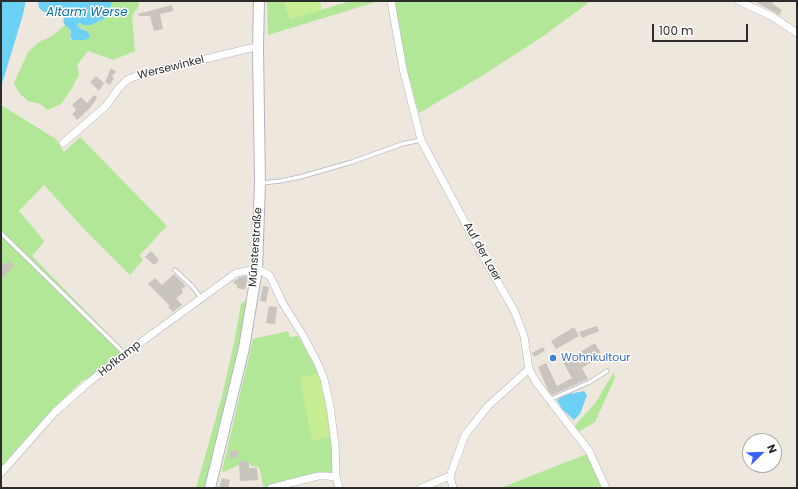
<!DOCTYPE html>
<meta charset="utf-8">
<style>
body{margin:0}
#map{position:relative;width:798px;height:489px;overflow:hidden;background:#eee7dd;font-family:Poppins,sans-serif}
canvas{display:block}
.frame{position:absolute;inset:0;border:2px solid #2c2c2c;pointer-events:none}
.north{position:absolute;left:742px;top:433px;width:40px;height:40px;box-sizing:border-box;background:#fff;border:1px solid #ababab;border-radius:50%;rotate:67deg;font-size:11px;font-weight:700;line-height:16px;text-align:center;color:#2c2c2c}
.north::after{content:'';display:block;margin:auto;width:14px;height:18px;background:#3960ff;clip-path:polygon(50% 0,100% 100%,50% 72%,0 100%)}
.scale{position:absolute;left:652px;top:24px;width:96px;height:18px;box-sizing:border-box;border:2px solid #2c2c2c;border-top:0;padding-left:5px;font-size:12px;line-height:14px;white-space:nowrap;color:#2c2c2c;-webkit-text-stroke:3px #fff;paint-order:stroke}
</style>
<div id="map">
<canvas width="798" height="489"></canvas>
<div class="frame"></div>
<div class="north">N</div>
<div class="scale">100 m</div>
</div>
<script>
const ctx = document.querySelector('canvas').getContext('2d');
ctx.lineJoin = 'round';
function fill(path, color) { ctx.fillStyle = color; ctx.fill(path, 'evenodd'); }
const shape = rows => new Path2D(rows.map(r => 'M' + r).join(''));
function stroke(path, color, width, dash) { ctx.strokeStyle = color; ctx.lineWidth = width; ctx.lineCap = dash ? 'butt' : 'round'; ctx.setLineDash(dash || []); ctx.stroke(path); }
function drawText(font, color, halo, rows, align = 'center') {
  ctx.font = font + ' Poppins,sans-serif'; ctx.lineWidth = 3; ctx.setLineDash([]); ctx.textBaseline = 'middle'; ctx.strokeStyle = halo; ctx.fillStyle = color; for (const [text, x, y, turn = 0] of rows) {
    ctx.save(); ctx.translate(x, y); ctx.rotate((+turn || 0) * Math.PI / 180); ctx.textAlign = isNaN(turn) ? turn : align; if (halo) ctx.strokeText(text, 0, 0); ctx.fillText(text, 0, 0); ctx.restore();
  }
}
fill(shape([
 [111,1,140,1,138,7,132,16,135,51,113,60,88,51,77,65,79,75,72,88,61,104,48,110,40,104,28,101,19,93,14,83,28,52,39,42,52,36,65,25,70,31,70,39,72,40,81,40,85,30,82,29,77,25,78,23,84,25,91,25,106,18,112,3],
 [267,1,284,1,290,19,351,1,379,1,268,35],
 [394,1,591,1,542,37,480,77,419,113,407,71],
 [1,105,56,139,64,152,80,137,167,226,140,255,143,260,130,275,83,228,44,185,19,211,38,233,44,242,32,256,124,350,87,379,82,381,52,410,1,468],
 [248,298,231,384,208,475,204,488,196,488,222,396,234,343,241,304],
 [288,331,290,337,298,336,319,373,312,440,332,436,333,472,296,479,264,488,259,467,251,466,249,461,240,461,239,465,224,472,222,471,253,339],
 [614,372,615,378,595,422,578,432,573,428,596,402],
 [587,454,602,488,500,488]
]), '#b3e798');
fill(shape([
 [284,1,320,1,322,10,290,19],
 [319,373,332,436,312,440,300,378]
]), '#c8ee93');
fill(shape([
 [1,1,26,1,22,18,1,87],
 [38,1,111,1,112,3,106,18,91,25,84,25,79,23,77,25,81,29,88,32,90,35,89,38,85,40,72,40,70,36,71,31,65,25,63,21,65,15,44,12,39,8],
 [584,391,587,395,582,409,580,414,574,420,562,409,557,400,565,395]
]), '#6cd1f4');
fill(shape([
 [754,1,772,1,773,4,782,10,779,15],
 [172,5,173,11,160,14,163,29,154,31,150,16,139,16,138,14],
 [111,68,116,72,112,76,114,78,110,85,105,82],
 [96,76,104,83,99,91,90,82],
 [94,95,97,97,96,100,89,109,77,120,72,114,76,110,72,105,81,97,87,103],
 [151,251,159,260,154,265,145,257],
 [1,261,5,265,9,261,14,266,1,280],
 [174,274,186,286,182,289,183,293,176,298,182,305,173,312,168,307,170,306,148,284,155,278,162,285],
 [245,276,248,277,245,290,237,288,237,285,233,283,234,281,238,279,238,278],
 [263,286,269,287,266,302,260,301],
 [269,306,277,307,275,324,266,323],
 [597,326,599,331,582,338,579,332],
 [574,327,579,336,556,349,551,341],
 [595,343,602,355,582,368,588,379,552,395,548,390,538,367,546,363,557,386,572,378,563,362],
 [543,347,545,351,534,357,532,353],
 [230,451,239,451,237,458,230,458],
 [239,461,249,461,249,468,257,468,258,480,240,481],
 [222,478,230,480,228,488,219,488]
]), '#c9c4bd');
const lane = shape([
 [262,183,280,181,300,177,352,162,402,144,421,140],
 [1,233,125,354],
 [175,270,192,286,201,298],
 [549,400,590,382,607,371]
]);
const street = shape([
 [391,1,403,69,421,140,484,258,514,310,524,336,529,369,488,406,465,435,450,476,453,488],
 [739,1,773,17,797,33],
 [63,143,106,106,118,89,127,80,136,76,226,54,251,48,258,48],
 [529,369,536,382,589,451,606,488],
 [1,473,55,412,88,383,122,356,236,273,257,269,269,275,273,282,282,302,304,337,318,364,324,379,330,406,335,444,336,477,339,488],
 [271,488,318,476,327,476,336,477],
 [421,488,450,476]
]);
const secondary = shape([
 [210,488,244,348,257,269,260,183,258,48,259,1]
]);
stroke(lane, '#b1b4c0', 5);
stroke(street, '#b1b4c0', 8);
stroke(secondary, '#b1b4c0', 12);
stroke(lane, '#fff', 3.5);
stroke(street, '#fff', 7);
stroke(secondary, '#fff', 10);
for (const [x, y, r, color] of [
 [553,358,4,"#3f7fe0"]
]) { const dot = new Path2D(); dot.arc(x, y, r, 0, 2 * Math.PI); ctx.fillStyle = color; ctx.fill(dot); stroke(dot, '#fff', 1.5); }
drawText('11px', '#2c2c2c', '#fff', [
 ["Wersewinkel",171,68,-14],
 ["Münsterstraße",256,247,-86],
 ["Auf der Laer",482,252,61],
 ["Hofkamp",120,359,-38]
]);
drawText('11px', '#366cbe', '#fff', [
 ["Wohnkultour",561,358]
], 'left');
drawText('italic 12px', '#0870a4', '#fff', [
 ["Altarm Werse",87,13]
]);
</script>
